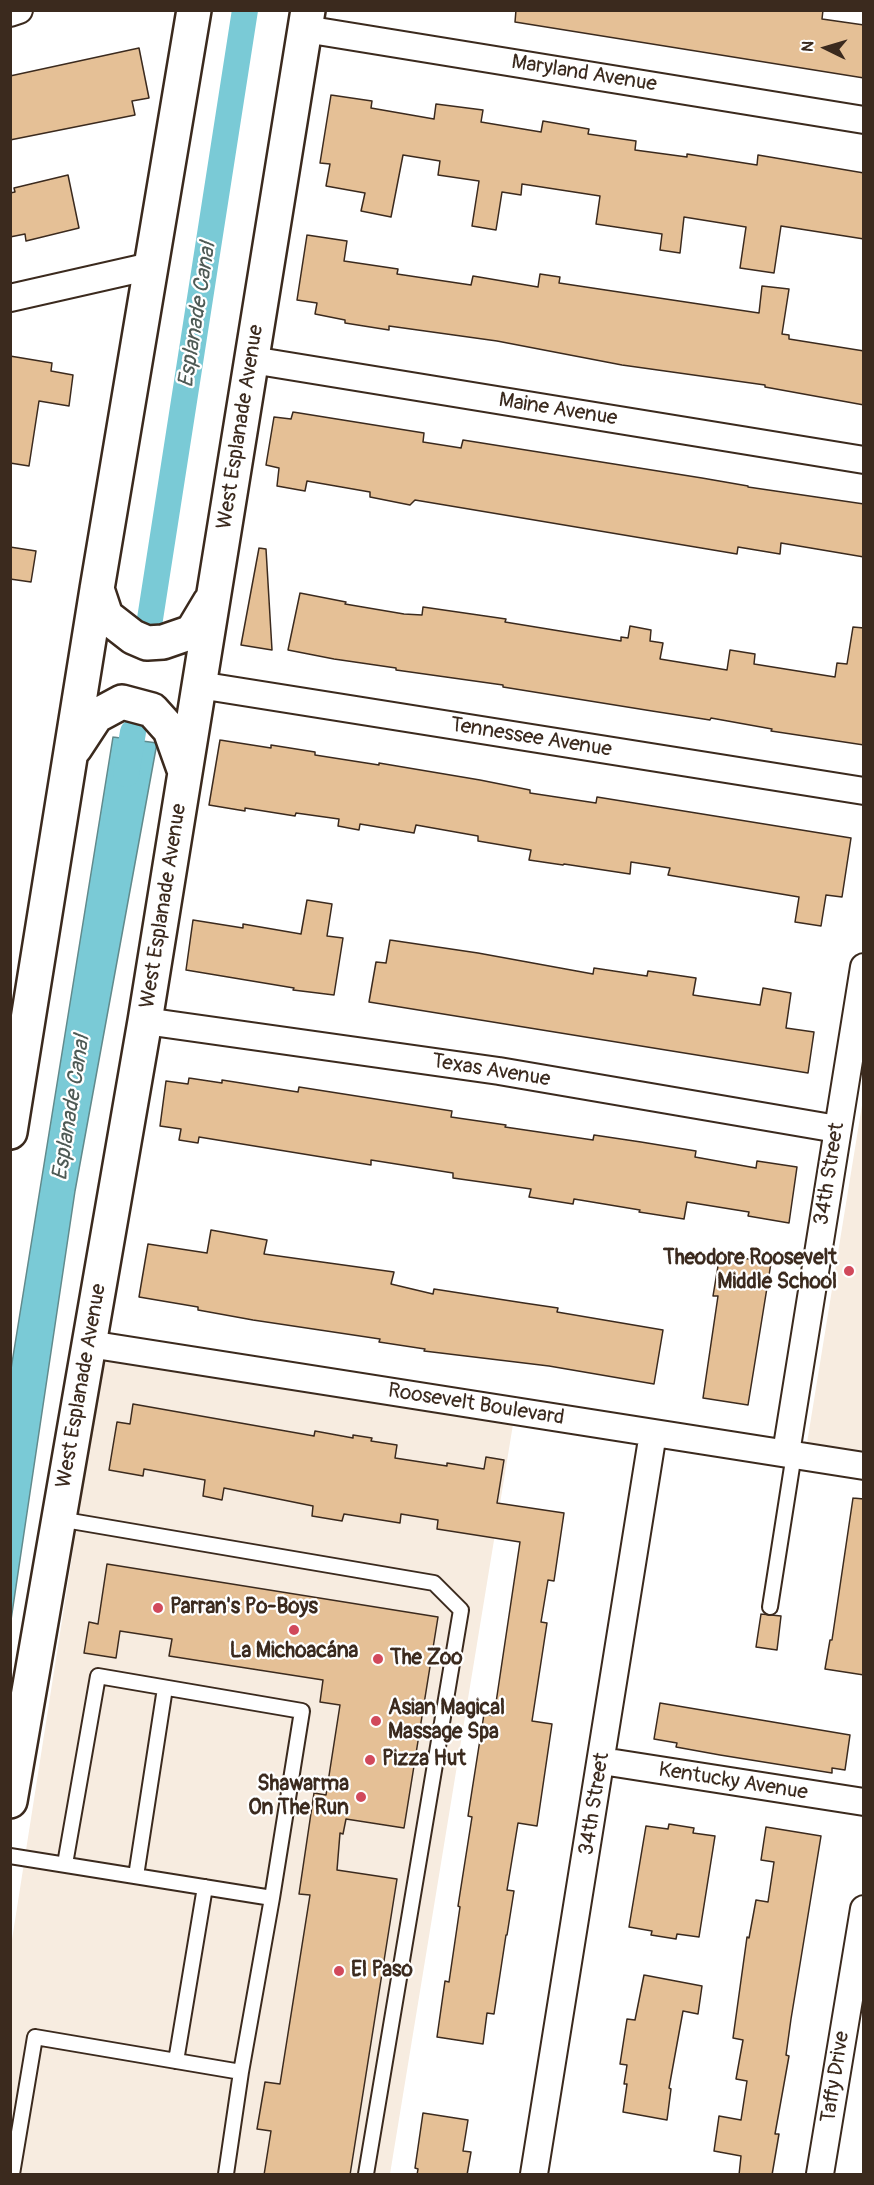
<!DOCTYPE html>
<meta charset="utf-8">
<style>
body{margin:0}
#map{position:relative;width:874px;height:2185px;overflow:hidden;background:#fff;font-family:Pangolin,sans-serif}
canvas{display:block}
.frame{position:absolute;inset:0;border:12px solid #3b2a1e;pointer-events:none}
.north{position:absolute;left:796px;top:18px;width:60px;height:60px;-webkit-text-stroke:4px #fff;paint-order:stroke;rotate:275deg;font-size:16px;font-weight:700;line-height:24px;text-align:center;color:#3b2a1e}
.north::after{content:'';display:block;margin:auto;width:21px;height:27px;background:#3b2a1e;clip-path:polygon(50% 0,100% 100%,50% 72%,0 100%)}
</style>
<div id="map">
<canvas width="874" height="2185"></canvas>
<div class="frame"></div>
<div class="north">N</div>
</div>
<script>
const ctx = document.querySelector('canvas').getContext('2d');
ctx.lineJoin = 'round';
function fill(path, color) { ctx.fillStyle = color; ctx.fill(path, 'evenodd'); }
const shape = rows => new Path2D(rows.map(r => 'M' + r).join(''));
function stroke(path, color, width, dash) { ctx.strokeStyle = color; ctx.lineWidth = width; ctx.lineCap = dash ? 'butt' : 'round'; ctx.setLineDash(dash || []); ctx.stroke(path); }
function drawText(font, color, halo, rows, align = 'center') {
  ctx.font = font + ' Pangolin,sans-serif'; ctx.lineWidth = 4.5; ctx.setLineDash([]); ctx.textBaseline = 'middle'; ctx.strokeStyle = halo; ctx.fillStyle = color; for (const [text, x, y, turn = 0] of rows) {
    ctx.save(); ctx.translate(x, y); ctx.rotate((+turn || 0) * Math.PI / 180); ctx.textAlign = isNaN(turn) ? turn : align; if (halo) ctx.strokeText(text, 0, 0); ctx.fillText(text, 0, 0); ctx.restore();
  }
}
fill(shape([
 [863,1099,864,1452,863,1452,807,1443],
 [107,1333,517,1400,390,2174,11,2174,11,1946]
]), '#f7ece0');
const water = shape([
 [113,737,157,743,75,1191,11,1620,11,1369,113,737]
]);
fill(water, '#7acad6');
stroke(water, '#618a8c', 1.5);
stroke(shape([
 [150,619,245,10],
 [126,774,133,732]
]), '#7acad6', 26);
const building = shape([
 [516,10,823,10,822,19,864,25,864,78,515,22,516,10],
 [139,48,149,98,132,101,135,115,10,140,10,76,139,48],
 [331,95,372,101,371,108,434,119,436,104,483,110,481,122,541,132,543,121,589,129,588,134,636,141,635,150,687,157,687,154,757,165,758,155,864,173,864,239,781,226,774,273,740,268,746,227,684,217,680,253,660,250,662,234,596,224,600,196,522,184,521,195,502,192,496,230,472,226,479,181,438,175,440,161,403,155,391,217,361,211,365,193,326,186,330,164,320,163,331,95],
 [68,175,79,228,26,241,25,234,10,237,10,193,15,192,14,188,68,175],
 [307,235,347,241,344,261,398,269,397,274,471,285,473,276,538,287,540,274,560,277,559,283,759,313,762,286,789,289,782,334,789,335,789,339,864,351,864,405,765,387,765,385,622,365,497,341,389,326,389,330,345,323,345,320,315,314,317,303,297,300,307,235],
 [10,356,52,363,51,371,73,375,69,406,39,401,29,466,10,463,10,356],
 [293,412,424,433,423,442,461,448,463,440,702,478,748,486,748,487,864,504,864,557,781,543,780,554,738,547,737,554,415,500,410,505,370,497,370,492,307,481,305,491,277,486,279,468,266,465,274,417,291,419,293,412],
 [10,547,36,551,31,582,10,579,10,547],
 [259,548,266,549,272,650,241,645,259,548],
 [300,593,346,602,345,604,404,614,422,615,423,607,506,619,505,622,621,641,621,637,628,638,630,626,651,630,650,641,663,643,660,659,727,670,730,650,755,654,754,664,835,677,837,663,847,664,853,627,864,628,864,745,771,731,772,729,711,718,710,720,652,711,503,687,503,685,396,670,396,668,334,659,288,650,300,593],
 [220,740,271,748,271,745,315,752,315,755,379,765,379,763,480,780,530,790,530,793,596,803,597,797,851,838,842,897,826,895,821,926,795,922,799,897,668,875,670,868,631,862,630,874,564,864,563,865,529,860,531,850,478,841,478,836,416,825,414,833,360,824,359,830,338,826,339,819,296,813,295,816,245,808,245,811,209,805,220,740],
 [307,900,332,904,327,936,343,938,334,995,293,990,294,988,186,970,193,920,243,928,243,924,301,934,307,900],
 [390,940,478,953,593,974,594,968,647,976,648,971,696,978,693,995,760,1005,763,988,791,993,786,1028,814,1032,808,1073,369,1002,376,962,386,963,390,940],
 [189,1078,222,1083,222,1080,298,1092,299,1087,452,1111,451,1117,506,1125,505,1127,593,1140,594,1135,641,1142,696,1151,695,1157,756,1168,757,1161,797,1167,789,1223,748,1216,749,1212,687,1202,684,1219,639,1212,640,1210,574,1199,573,1204,529,1197,531,1189,453,1178,453,1173,371,1160,371,1165,199,1137,198,1143,179,1140,181,1129,160,1126,166,1081,188,1084,189,1078],
 [211,1230,267,1240,264,1254,394,1272,391,1284,433,1294,434,1289,524,1303,558,1308,557,1312,663,1330,654,1384,549,1366,424,1351,425,1349,379,1342,380,1339,253,1320,198,1310,198,1307,139,1297,148,1244,207,1253,211,1230],
 [720,1254,771,1263,748,1405,703,1398,718,1296,713,1296,720,1254],
 [133,1404,314,1436,315,1431,353,1438,353,1435,372,1438,371,1441,397,1445,395,1458,447,1466,447,1463,484,1469,486,1457,504,1460,497,1503,564,1513,554,1581,548,1580,541,1622,547,1623,532,1721,552,1724,537,1826,518,1823,507,1890,514,1891,507,1935,506,1935,494,2014,487,2013,483,2044,437,2037,445,1981,449,1982,460,1907,458,1906,472,1817,468,1816,484,1714,494,1716,520,1542,437,1529,438,1520,401,1514,400,1523,344,1514,342,1521,312,1516,313,1506,224,1488,222,1500,203,1496,205,1480,144,1469,143,1476,109,1470,117,1422,130,1424,133,1404],
 [853,1498,864,1499,864,1675,825,1669,830,1640,832,1640,853,1498],
 [107,1564,438,1617,404,1828,346,1819,343,1834,340,1833,337,1870,397,1879,350,2175,264,2175,271,2131,257,2129,265,2082,280,2084,310,1895,299,1894,314,1793,326,1795,340,1705,320,1702,323,1680,169,1656,172,1639,120,1631,116,1658,84,1653,89,1622,98,1624,107,1564],
 [761,1614,781,1616,777,1650,756,1647,761,1614],
 [660,1703,850,1735,845,1770,832,1768,832,1773,720,1755,676,1747,677,1743,654,1739,660,1703],
 [669,1824,694,1828,693,1833,715,1836,699,1937,677,1934,676,1939,651,1935,652,1931,629,1927,646,1826,668,1829,669,1824],
 [766,1827,821,1836,791,2019,786,2055,789,2056,775,2134,779,2134,772,2175,739,2175,741,2156,714,2151,719,2116,741,2120,747,2081,736,2079,743,2040,733,2038,747,1937,749,1938,756,1900,768,1902,774,1862,761,1860,766,1827],
 [644,1975,702,1986,698,2014,683,2011,669,2088,671,2089,667,2120,623,2112,627,2084,624,2084,627,2065,620,2064,627,2019,635,2020,644,1975],
 [423,2113,468,2120,463,2151,471,2152,467,2175,417,2175,418,2169,415,2168,423,2113]
]);
fill(building, '#e5c096');
stroke(building, '#3b2a1e', 1.5);
const service = shape([
 [59,1519,434,1583,461,1610,366,2174],
 [770,1607,794,1454],
 [10,1856,272,1898,302,1711,98,1676,65,1864],
 [136,1876,165,1688],
 [176,2061,205,1887],
 [12,2174,35,2037,241,2072,272,1898],
 [226,2174,241,2072]
]);
const minor = shape([
 [10,13,19,10],
 [305,29,864,120],
 [10,298,151,266],
 [252,360,864,460],
 [199,685,864,791],
 [145,1021,499,1071,837,1129],
 [89,1344,864,1466],
 [786,1453,864,967],
 [602,1761,864,1802],
 [534,2174,653,1433],
 [820,2174,864,1909]
]);
const secondary = shape([
 [97,589,106,616,133,637,147,643,163,642,192,632,210,602],
 [75,748,96,716,122,702,152,710,170,730,185,772],
 [10,1132,97,589,194,10],
 [10,1801,145,1021,308,10]
]);
stroke(service, '#3b2a1e', 18);
stroke(minor, '#3b2a1e', 30);
stroke(secondary, '#3b2a1e', 38);
stroke(service, '#fff', 14);
stroke(minor, '#fff', 26);
stroke(secondary, '#fff', 33);
for (const [x, y, r, color] of [
 [849,1271,6,"#d1495b"],
 [158,1608,6,"#d1495b"],
 [294,1630,6,"#d1495b"],
 [378,1659,6,"#d1495b"],
 [376,1721,6,"#d1495b"],
 [370,1760,6,"#d1495b"],
 [361,1797,6,"#d1495b"],
 [339,1971,6,"#d1495b"]
]) { const dot = new Path2D(); dot.arc(x, y, r, 0, 2 * Math.PI); ctx.fillStyle = color; ctx.fill(dot); stroke(dot, '#fff', 2); }
drawText('21px', '#3b2a1e', '#fff', [
 ["Maryland Avenue",584,74,9],
 ["Maine Avenue",558,410,9],
 ["West Esplanade Avenue",241,427,-81],
 ["Tennessee Avenue",531,738,9],
 ["West Esplanade Avenue",164,906,-81],
 ["Texas Avenue",491,1071,9],
 ["34th Street",830,1174,-81],
 ["West Esplanade Avenue",82,1386,-80],
 ["Roosevelt Boulevard",476,1405,9],
 ["Kentucky Avenue",733,1782,9],
 ["34th Street",595,1804,-81],
 ["Taffy Drive",836,2077,-81]
]);
drawText('bold 21px', '#3b2a1e', '#fff', [
 ["Theodore Roosevelt",837,1259,"right"],
 ["Middle School",837,1283,"right"],
 ["Parran's Po-Boys",170,1608],
 ["La Michoacána",294,1652,"center"],
 ["The Zoo",390,1659],
 ["Asian Magical",388,1709],
 ["Massage Spa",388,1733],
 ["Pizza Hut",382,1760],
 ["Shawarma",349,1785,"right"],
 ["On The Run",349,1809,"right"],
 ["El Paso",351,1971]
], 'left');
drawText('italic 22px', '#4e5a55', '#fff', [
 ["Esplanade Canal",198,315,-81],
 ["Esplanade Canal",72,1108,-81]
]);
</script>
